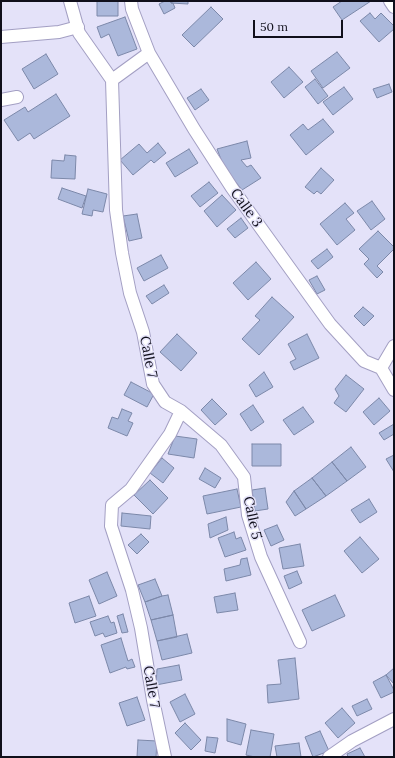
<!DOCTYPE html>
<style>
body{margin:0}
#map{position:relative;width:395px;height:758px;overflow:hidden;background:#e4e2f9;font-family:Lora,serif}
canvas{display:block}
.frame{position:absolute;inset:0;border:2px solid #100f1b;pointer-events:none}
.scale{position:absolute;left:253px;top:20px;width:90px;height:18px;box-sizing:border-box;border:2px solid #100f1b;border-top:0;padding-left:5px;font-size:12px;line-height:14px;white-space:nowrap;color:#100f1b;-webkit-text-stroke:3px #e4e2f9;paint-order:stroke}
</style>
<div id="map">
<canvas width="395" height="758"></canvas>
<div class="frame"></div>
<div class="scale">50 m</div>
</div>
<script>
const ctx = document.querySelector('canvas').getContext('2d');
ctx.lineJoin = 'round';
function fill(path, color) { ctx.fillStyle = color; ctx.fill(path, 'evenodd'); }
const shape = rows => new Path2D(rows.map(r => 'M' + r).join(''));
function stroke(path, color, width, dash) { ctx.strokeStyle = color; ctx.lineWidth = width; ctx.lineCap = dash ? 'butt' : 'round'; ctx.setLineDash(dash || []); ctx.stroke(path); }
function drawText(font, color, halo, rows, align = 'center') {
  ctx.font = font + ' Lora,serif'; ctx.lineWidth = 3; ctx.setLineDash([]); ctx.textBaseline = 'middle'; ctx.strokeStyle = halo; ctx.fillStyle = color; for (const [text, x, y, turn = 0] of rows) {
    ctx.save(); ctx.translate(x, y); ctx.rotate((+turn || 0) * Math.PI / 180); ctx.textAlign = isNaN(turn) ? turn : align; if (halo) ctx.strokeText(text, 0, 0); ctx.fillText(text, 0, 0); ctx.restore();
  }
}
const building = shape([
 [97,1,118,1,118,16,97,16,97,1],
 [165,1,171,1,171,3,173,3,175,8,164,14,159,4,165,1],
 [171,1,188,1,188,4,171,3,171,1],
 [342,1,371,1,342,20,333,7,342,1],
 [211,7,223,19,194,47,182,35,211,7],
 [370,13,375,19,381,13,394,26,394,29,379,42,360,21,370,13],
 [125,17,137,49,118,56,109,34,101,38,97,27,125,17],
 [337,52,350,68,323,88,311,71,337,52],
 [46,54,58,74,34,89,22,69,46,54],
 [289,67,303,82,284,98,271,82,289,67],
 [315,79,328,96,318,104,305,87,315,79],
 [389,84,392,92,377,98,373,89,389,84],
 [344,87,353,99,333,115,323,102,344,87],
 [201,89,209,100,195,110,187,98,201,89],
 [56,94,70,116,34,139,30,133,18,141,4,120,25,107,28,112,56,94],
 [323,119,334,132,306,155,290,135,303,124,308,130,323,119],
 [247,141,251,158,241,160,247,167,251,165,261,178,242,190,224,167,217,149,247,141],
 [158,143,166,153,154,163,151,160,133,175,120,160,139,144,147,153,158,143],
 [189,149,198,163,175,177,166,163,189,149],
 [65,155,76,156,75,179,51,178,52,160,64,161,65,155],
 [321,168,334,180,321,194,317,191,314,194,305,187,321,168],
 [209,182,218,193,200,207,191,196,209,182],
 [62,188,86,196,82,208,58,199,62,188],
 [88,189,107,194,103,212,93,210,92,216,82,214,88,189],
 [222,195,236,210,217,227,204,211,222,195],
 [372,201,385,219,371,230,357,211,372,201],
 [345,203,354,213,346,219,355,230,337,245,320,224,345,203],
 [137,214,142,238,129,241,123,216,137,214],
 [241,218,248,228,235,238,227,229,241,218],
 [378,231,394,247,394,249,377,266,383,272,377,278,364,264,369,259,359,249,378,231],
 [327,249,333,257,318,269,311,261,327,249],
 [161,255,168,268,144,281,137,268,161,255],
 [256,262,271,279,248,300,233,283,256,262],
 [317,276,325,290,317,294,309,280,317,276],
 [164,285,169,293,152,304,146,296,164,285],
 [272,297,294,317,259,355,242,339,260,320,255,316,272,297],
 [363,307,374,316,364,326,354,316,363,307],
 [177,334,197,353,181,371,160,352,177,334],
 [307,334,319,358,294,370,290,362,296,359,288,344,307,334],
 [264,372,273,387,256,397,249,385,264,372],
 [346,375,364,389,346,412,334,403,339,396,335,389,346,375],
 [131,382,154,394,147,407,124,395,131,382],
 [379,398,390,411,374,425,363,412,379,398],
 [212,399,227,414,215,425,201,410,212,399],
 [253,405,264,422,251,431,240,414,253,405],
 [303,407,314,422,294,435,283,420,303,407],
 [122,409,132,413,128,421,133,423,127,436,108,428,112,417,118,419,122,409],
 [394,424,394,434,384,440,379,433,394,424],
 [175,436,197,439,194,458,168,454,175,436],
 [252,444,281,444,281,466,252,466,252,444],
 [351,447,366,467,347,481,332,462,351,447],
 [394,455,394,472,386,459,394,455],
 [162,458,174,468,163,483,150,473,162,458],
 [332,462,347,481,326,496,312,478,332,462],
 [205,468,221,478,215,488,199,479,205,468],
 [312,478,326,496,306,509,294,491,312,478],
 [150,480,168,498,153,514,134,495,150,480],
 [265,488,268,509,255,511,252,490,265,488],
 [237,489,241,507,207,514,203,496,237,489],
 [294,491,306,509,295,516,286,502,294,491],
 [369,499,377,512,360,523,351,510,369,499],
 [122,513,151,516,150,529,121,526,122,513],
 [226,517,228,530,210,538,208,524,226,517],
 [277,525,284,540,271,546,264,530,277,525],
 [234,532,236,539,241,537,246,550,225,557,218,538,234,532],
 [141,534,149,542,137,554,128,545,141,534],
 [360,537,379,559,362,573,344,551,360,537],
 [300,544,304,566,283,569,279,548,300,544],
 [247,558,251,575,226,581,224,569,240,565,241,559,247,558],
 [297,571,302,583,289,589,284,576,297,571],
 [107,572,117,596,99,604,89,580,107,572],
 [155,579,162,596,145,602,138,585,155,579],
 [235,593,238,610,217,613,214,597,235,593],
 [168,595,173,615,151,620,145,602,162,596,168,595],
 [335,595,345,616,312,631,302,610,335,595],
 [89,596,96,616,75,623,69,603,89,596],
 [123,614,128,632,122,633,117,616,123,614],
 [173,615,177,637,157,641,151,620,173,615],
 [108,616,111,623,114,622,117,633,105,637,103,633,95,636,90,622,108,616],
 [187,634,192,653,162,660,157,641,187,634],
 [121,638,128,661,132,659,135,667,127,669,126,667,110,673,101,645,121,638],
 [295,658,299,699,268,703,267,685,281,684,278,660,295,658],
 [179,665,182,680,156,685,157,669,179,665],
 [394,668,394,684,386,675,394,668],
 [386,675,394,690,394,692,381,698,373,682,386,675],
 [185,694,195,714,180,722,170,702,185,694],
 [137,697,145,720,127,726,119,703,137,697],
 [367,699,372,709,357,716,352,706,367,699],
 [342,708,355,723,338,738,325,723,342,708],
 [227,719,246,724,241,745,227,741,227,719],
 [185,723,201,740,191,750,175,733,185,723],
 [251,730,274,734,270,757,255,757,246,755,251,730],
 [320,731,329,751,313,757,305,737,320,731],
 [207,737,218,738,215,753,205,751,207,737],
 [138,740,157,741,156,757,137,757,138,740],
 [299,743,301,757,277,757,275,746,299,743],
 [360,748,365,757,348,757,347,754,360,748]
]);
fill(building, '#abb8db');
stroke(building, '#7c88a9', 1);
const street = shape([
 [70,1,79,33,112,80,116,210,122,253,130,293,143,332,153,384,165,402,181,411,221,445,244,477,248,515,261,557,300,642],
 [131,1,132,9,149,53,194,129,232,188,330,324,364,361,381,368,394,390],
 [390,1,394,7],
 [1,37,59,32,78,27],
 [112,80,149,53],
 [1,100,17,97],
 [381,368,394,346],
 [165,757,153,700,141,628,132,590,111,526,112,505,131,489,170,434,181,411],
 [329,757,352,741,394,719]
]);
stroke(street, '#a39fc3', 14);
stroke(street, '#fff', 12);
drawText('14px', '#100f1b', '#e4e2f9', [
 ["Calle 3",246,208,54],
 ["Calle 7",148,357,79],
 ["Calle 5",252,518,78],
 ["Calle 7",151,687,80]
]);
</script>
